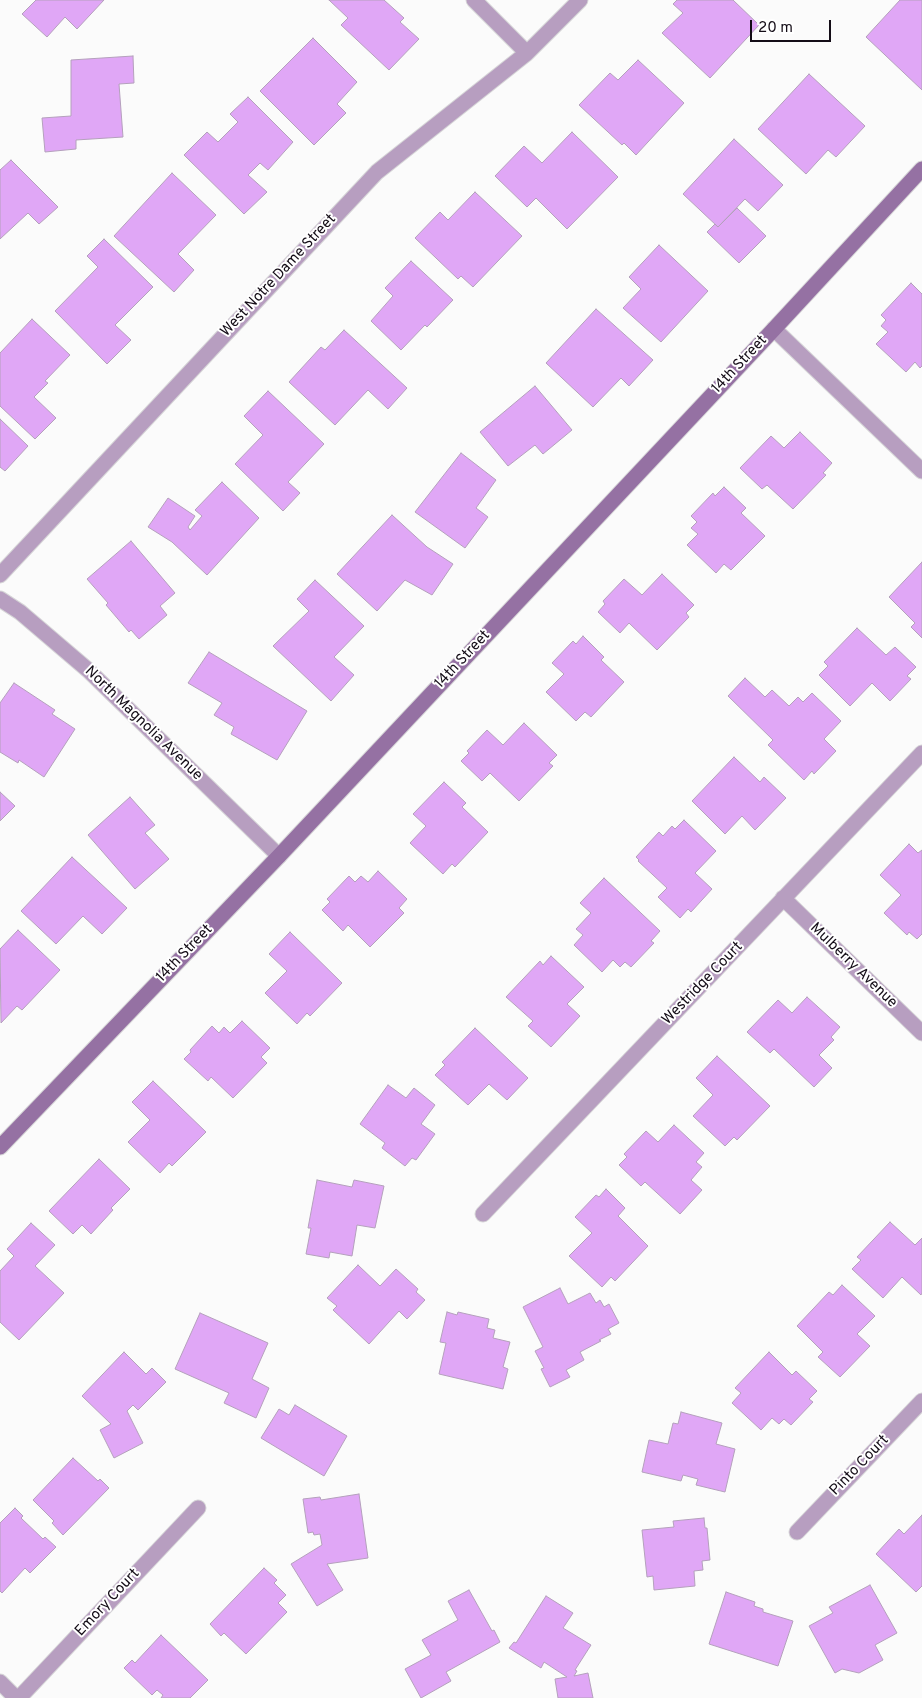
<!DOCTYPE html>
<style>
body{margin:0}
#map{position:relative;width:922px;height:1698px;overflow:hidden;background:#fbfbfb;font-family:Overpass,sans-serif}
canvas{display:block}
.scale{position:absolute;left:750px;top:20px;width:81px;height:22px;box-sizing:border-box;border:2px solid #140d17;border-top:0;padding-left:6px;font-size:15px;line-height:18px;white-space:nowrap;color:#140d17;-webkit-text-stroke:4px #fff;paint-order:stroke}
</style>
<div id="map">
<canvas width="922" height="1698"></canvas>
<div class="scale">20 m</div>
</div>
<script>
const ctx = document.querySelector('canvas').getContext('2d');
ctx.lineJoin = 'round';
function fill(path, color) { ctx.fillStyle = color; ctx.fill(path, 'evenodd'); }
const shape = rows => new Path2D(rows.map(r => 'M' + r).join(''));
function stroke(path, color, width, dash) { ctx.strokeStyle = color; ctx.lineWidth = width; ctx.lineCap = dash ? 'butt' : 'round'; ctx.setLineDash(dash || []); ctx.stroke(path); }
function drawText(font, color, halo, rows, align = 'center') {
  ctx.font = font + ' Overpass,sans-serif'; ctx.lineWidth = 4; ctx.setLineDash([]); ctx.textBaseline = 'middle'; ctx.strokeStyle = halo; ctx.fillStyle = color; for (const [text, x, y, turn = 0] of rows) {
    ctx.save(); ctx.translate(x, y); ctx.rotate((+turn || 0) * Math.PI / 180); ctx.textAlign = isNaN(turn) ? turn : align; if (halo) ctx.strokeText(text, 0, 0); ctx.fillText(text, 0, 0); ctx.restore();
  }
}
const building = shape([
 [36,0,104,0,77,29,65,17,47,37,22,14,36,0],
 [329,0,384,0,404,18,400,22,419,39,389,70,341,25,348,18,329,0],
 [677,0,733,0,759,25,710,78,662,33,683,13,673,4,677,0],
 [900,0,922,0,922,90,866,37,900,0],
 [313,38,357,82,337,104,346,113,314,145,260,91,313,38],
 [133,56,134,83,119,84,123,137,76,140,76,149,45,152,42,118,71,116,71,60,133,56],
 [638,60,684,103,636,155,624,143,622,145,579,105,610,73,618,80,638,60],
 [809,74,865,126,836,157,828,150,806,174,758,129,809,74],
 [248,97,293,142,268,170,260,163,248,175,267,192,244,214,184,155,207,132,218,142,238,122,230,114,248,97],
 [572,132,618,177,567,229,536,198,527,207,495,176,524,146,542,163,572,132],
 [734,139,783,185,758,211,745,199,718,227,683,194,734,139],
 [11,160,58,207,39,224,28,213,0,239,0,170,11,160],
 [172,173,216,215,178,254,194,270,174,292,114,236,172,173],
 [475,192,522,236,473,287,461,276,458,279,415,238,440,212,448,220,475,192],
 [737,208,766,236,739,263,707,232,715,224,718,227,737,208],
 [104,239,153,287,115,325,131,340,107,364,55,311,98,267,87,256,104,239],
 [659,245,708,291,661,342,623,308,641,289,629,277,659,245],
 [411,261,453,300,427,327,425,325,401,350,371,321,393,296,385,288,411,261],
 [911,283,922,294,922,366,920,368,915,362,906,372,876,344,888,332,881,326,886,320,881,315,911,283],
 [596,309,653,360,629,386,621,378,593,407,546,363,596,309],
 [32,319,70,355,45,381,48,383,34,397,56,418,35,439,0,406,0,353,32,319],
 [344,330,407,388,388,409,368,390,335,425,289,382,321,347,325,350,344,330],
 [535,386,572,430,543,454,535,445,508,466,480,432,535,386],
 [268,391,324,444,288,482,300,493,283,511,235,464,263,435,244,416,268,391],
 [0,419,28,446,5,471,0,467,0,419],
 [800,432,832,463,823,473,826,475,793,509,767,485,762,489,740,468,771,436,784,448,800,432],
 [461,453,496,480,476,508,488,517,465,548,415,512,461,453],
 [222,482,259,518,207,575,172,542,148,527,168,498,195,516,188,527,190,530,202,516,195,510,222,482],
 [724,487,746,508,741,513,765,536,731,570,724,564,716,573,687,545,698,534,691,528,697,522,691,516,713,493,715,496,724,487],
 [392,515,427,547,453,564,432,595,405,580,377,611,337,574,392,515],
 [131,541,175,593,160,606,167,615,139,639,131,630,129,632,106,605,108,603,87,579,131,541],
 [922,562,922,638,911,627,915,623,889,597,922,562],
 [662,574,694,605,686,613,689,617,657,650,629,623,620,633,598,612,605,604,603,601,624,579,642,595,662,574],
 [315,580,364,626,334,657,354,675,331,701,273,646,309,611,297,599,315,580],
 [857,628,886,655,895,647,916,667,907,676,911,679,890,701,872,683,850,706,819,675,828,666,824,662,857,628],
 [583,636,604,657,601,660,624,682,591,717,585,712,576,721,546,692,564,674,552,663,573,641,576,644,583,636],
 [209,652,307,711,277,760,231,734,234,727,214,715,222,703,188,683,209,652],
 [745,678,765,697,772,690,789,706,798,697,803,702,812,693,841,721,824,739,836,751,814,774,812,771,804,780,768,745,773,740,728,696,745,678],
 [14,683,55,710,52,714,75,729,44,777,19,760,18,763,0,752,0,703,14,683],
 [524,723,557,755,549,763,553,766,519,801,490,773,482,781,461,761,469,753,467,751,487,730,503,745,524,723],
 [734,757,760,782,764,777,786,798,755,830,742,816,725,834,692,801,734,757],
 [444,782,466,803,462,807,488,832,455,867,452,864,443,874,410,843,426,826,413,814,444,782],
 [0,792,15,806,0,821,0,792],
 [130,797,155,825,145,833,169,859,135,889,88,835,130,797],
 [684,820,716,851,695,873,712,889,691,912,688,909,680,918,658,897,667,888,638,861,639,860,636,857,659,832,663,836,672,826,675,829,684,820],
 [909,844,918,853,922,850,922,934,917,939,909,932,907,935,884,913,901,895,880,875,909,844],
 [72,857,127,908,102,934,83,916,56,944,21,911,72,857],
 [378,871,407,899,399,908,404,913,370,947,348,925,343,931,322,910,330,902,327,899,349,876,355,882,361,876,368,882,378,871],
 [604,878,660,931,651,941,654,943,631,967,625,962,620,967,613,960,602,972,574,945,583,935,576,929,591,913,580,903,604,878],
 [18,930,60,970,22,1010,17,1006,1,1023,0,949,18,930],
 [290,932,342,983,310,1016,307,1013,297,1024,265,993,287,971,269,954,290,932],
 [551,956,584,987,567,1004,580,1016,551,1047,528,1026,533,1021,506,997,540,961,543,965,551,956],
 [807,997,840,1027,831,1037,834,1040,819,1055,832,1068,814,1087,774,1049,770,1053,747,1032,778,1000,792,1013,807,997],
 [242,1021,270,1048,261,1057,267,1063,233,1098,211,1077,208,1081,184,1059,191,1052,190,1050,212,1026,219,1033,224,1027,230,1033,242,1021],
 [475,1028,528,1078,507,1100,489,1084,468,1105,435,1075,445,1065,442,1062,475,1028],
 [717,1056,770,1106,737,1140,734,1137,725,1146,693,1116,713,1095,696,1078,717,1056],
 [153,1081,206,1132,172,1166,169,1163,160,1173,128,1142,150,1120,132,1102,153,1081],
 [388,1085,406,1098,414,1088,435,1105,421,1124,435,1134,416,1160,412,1158,405,1166,382,1148,385,1143,360,1124,388,1085],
 [674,1125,704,1153,696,1162,702,1167,691,1180,702,1190,680,1214,645,1182,641,1186,619,1165,627,1157,624,1154,646,1131,658,1142,674,1125],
 [99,1159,130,1189,111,1208,113,1210,91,1234,82,1225,73,1234,49,1211,99,1159],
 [317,1180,352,1187,354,1180,384,1186,375,1228,357,1225,352,1256,330,1252,329,1258,306,1254,311,1228,308,1228,317,1180],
 [606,1189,625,1208,618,1216,648,1246,615,1281,611,1277,602,1287,569,1256,592,1233,575,1217,596,1195,599,1197,606,1189],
 [890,1222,915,1245,922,1238,922,1293,921,1295,902,1277,883,1298,852,1269,861,1260,857,1257,890,1222],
 [31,1223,55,1245,35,1266,64,1293,19,1340,0,1322,0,1271,14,1256,7,1249,31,1223],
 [358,1265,380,1286,396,1269,418,1289,416,1292,425,1300,407,1319,399,1311,369,1344,333,1310,337,1306,327,1298,358,1265],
 [842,1285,875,1316,857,1334,870,1346,840,1377,818,1357,823,1352,797,1326,829,1292,833,1295,842,1285],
 [560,1288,568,1304,590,1293,596,1303,600,1300,604,1307,609,1304,619,1323,608,1329,611,1334,599,1340,601,1341,580,1352,584,1360,566,1370,570,1377,550,1387,541,1369,544,1368,535,1351,543,1347,523,1307,560,1288],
 [447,1312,457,1315,458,1312,489,1319,487,1328,495,1330,493,1338,510,1342,503,1367,508,1369,503,1389,439,1374,446,1343,440,1342,447,1312],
 [200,1313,268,1343,252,1379,269,1388,256,1418,224,1403,229,1393,175,1369,200,1313],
 [124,1352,146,1374,152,1368,166,1382,138,1410,133,1405,127,1411,143,1443,114,1458,100,1430,111,1424,82,1396,124,1352],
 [769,1352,792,1375,796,1371,817,1391,809,1399,813,1402,791,1425,784,1419,779,1424,772,1418,761,1430,732,1403,741,1393,735,1388,769,1352],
 [295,1405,347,1436,324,1476,261,1438,279,1409,289,1415,295,1405],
 [681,1412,722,1423,716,1444,735,1449,725,1492,696,1485,698,1479,683,1475,681,1481,642,1472,649,1440,668,1444,673,1423,678,1424,681,1412],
 [73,1458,98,1481,100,1479,109,1488,63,1535,52,1523,54,1521,33,1500,73,1458],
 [359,1494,368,1558,327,1564,343,1590,317,1606,291,1564,322,1545,320,1534,314,1535,313,1532,308,1533,303,1499,320,1497,321,1500,359,1494],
 [15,1508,23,1516,21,1518,43,1539,45,1537,56,1547,30,1573,25,1568,2,1593,0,1591,0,1523,15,1508],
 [922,1515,922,1586,916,1592,876,1554,899,1529,904,1534,922,1515],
 [704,1518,705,1528,707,1528,710,1560,702,1561,703,1570,694,1571,695,1586,654,1590,653,1576,647,1577,642,1530,674,1527,673,1521,704,1518],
 [264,1568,277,1580,274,1583,286,1595,278,1603,287,1612,246,1654,224,1633,221,1636,210,1624,264,1568],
 [870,1585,897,1633,875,1645,883,1660,859,1673,842,1669,835,1673,809,1626,833,1613,829,1607,870,1585],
 [469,1590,492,1631,494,1630,500,1642,446,1672,451,1681,421,1698,405,1669,431,1655,422,1640,458,1620,448,1601,469,1590],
 [726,1592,755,1602,754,1606,763,1609,763,1612,793,1621,778,1666,709,1644,726,1592],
 [546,1596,573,1613,563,1628,591,1645,575,1670,577,1671,574,1676,588,1673,593,1698,558,1698,555,1679,567,1677,544,1662,541,1668,509,1648,514,1642,516,1643,546,1596],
 [161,1635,208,1680,190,1698,161,1698,163,1695,157,1690,152,1695,124,1668,132,1660,135,1663,161,1635]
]);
fill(building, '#e0a7f6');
stroke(building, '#b4a0bc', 1);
const street = shape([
 [474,0,527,53],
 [774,329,922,471],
 [0,575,377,172,527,53,580,0],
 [0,599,20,612,88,670,279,856],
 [783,898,922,1033],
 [483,1214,922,753],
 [797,1532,922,1401],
 [0,1682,16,1698],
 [19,1698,198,1508]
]);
const secondary = shape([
 [0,1147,279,856,774,329,922,169]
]);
stroke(street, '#d6d5d7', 17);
stroke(secondary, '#d6d5d7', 17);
stroke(street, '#b79ec0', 15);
stroke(secondary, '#9571a3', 15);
drawText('15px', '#140d17', '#fff', [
 ["West Notre Dame Street",279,276,-47],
 ["14th Street",740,365,-47],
 ["14th Street",463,660,-47],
 ["North Magnolia Avenue",143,724,44],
 ["14th Street",185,954,-46],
 ["Mulberry Avenue",853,966,44],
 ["Westridge Court",703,984,-46],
 ["Pinto Court",860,1466,-46],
 ["Emory Court",108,1603,-47]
]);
</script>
